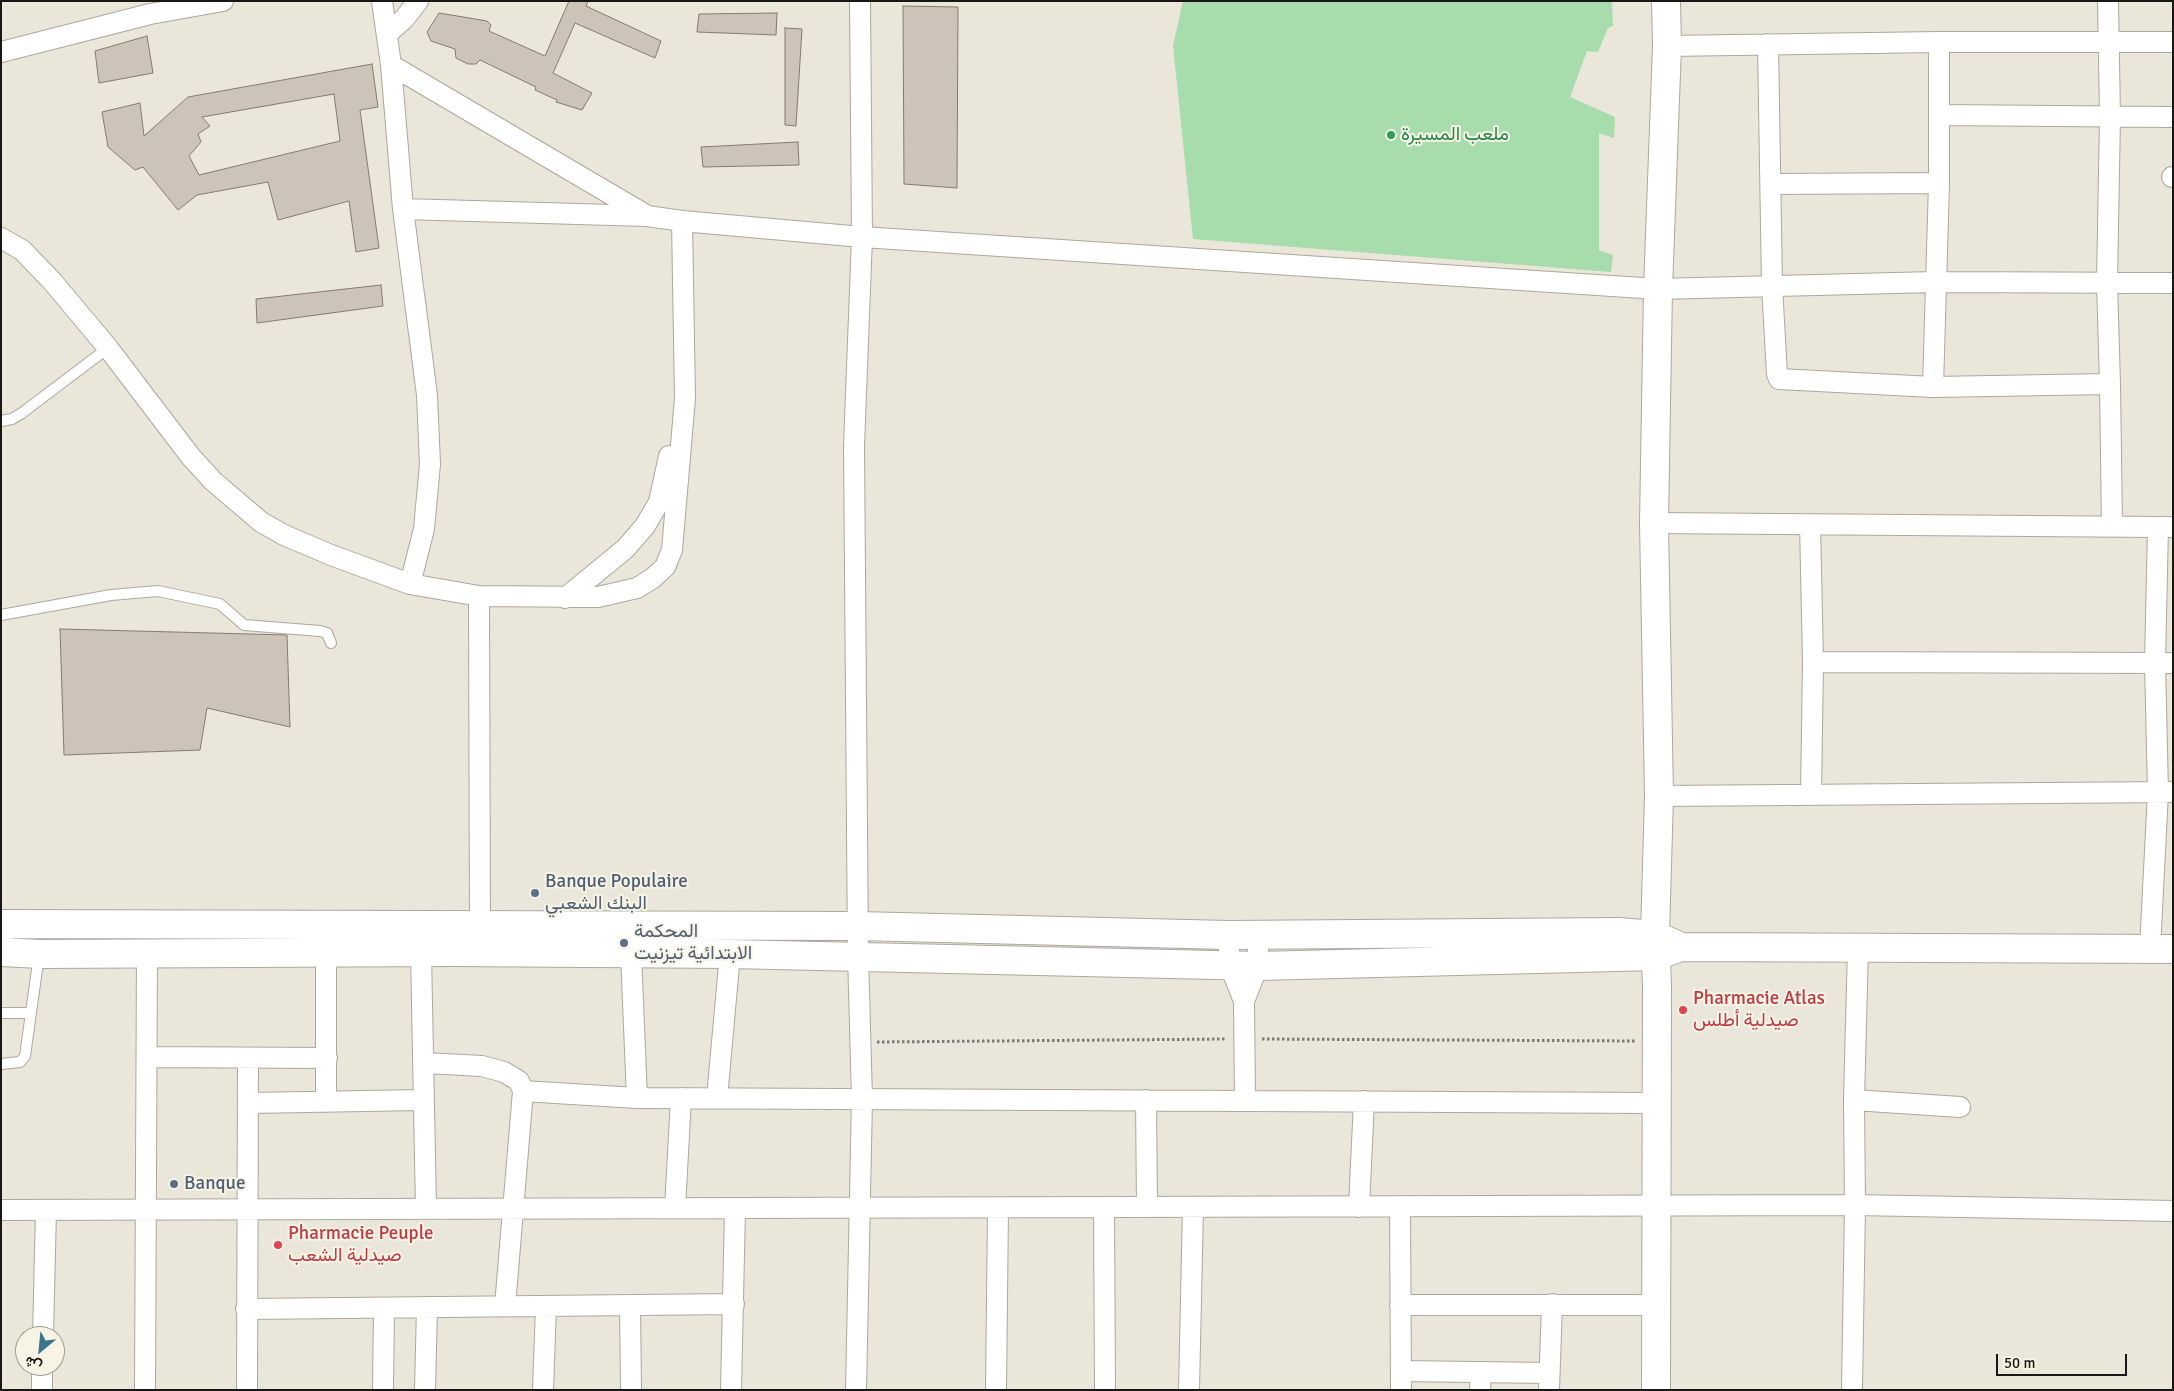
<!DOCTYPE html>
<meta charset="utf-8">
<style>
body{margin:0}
#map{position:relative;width:2174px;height:1391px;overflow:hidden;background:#eae6d9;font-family:Signika,Vazirmatn,sans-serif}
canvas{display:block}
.frame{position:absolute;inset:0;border:2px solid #181713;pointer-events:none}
.north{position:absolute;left:15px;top:1326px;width:50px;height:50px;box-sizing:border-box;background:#f7f4e6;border:1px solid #9e9c92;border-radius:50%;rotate:208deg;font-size:14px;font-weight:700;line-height:20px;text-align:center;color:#181713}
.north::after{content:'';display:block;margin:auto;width:18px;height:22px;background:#3b748d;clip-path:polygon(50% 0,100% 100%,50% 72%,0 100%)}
.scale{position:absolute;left:1996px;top:1354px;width:131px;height:22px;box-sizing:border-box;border:2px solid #181713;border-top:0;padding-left:6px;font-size:15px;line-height:18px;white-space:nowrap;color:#181713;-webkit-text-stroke:4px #f7f4e6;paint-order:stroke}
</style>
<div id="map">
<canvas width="2174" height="1391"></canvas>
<div class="frame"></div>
<div class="north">ش</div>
<div class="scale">50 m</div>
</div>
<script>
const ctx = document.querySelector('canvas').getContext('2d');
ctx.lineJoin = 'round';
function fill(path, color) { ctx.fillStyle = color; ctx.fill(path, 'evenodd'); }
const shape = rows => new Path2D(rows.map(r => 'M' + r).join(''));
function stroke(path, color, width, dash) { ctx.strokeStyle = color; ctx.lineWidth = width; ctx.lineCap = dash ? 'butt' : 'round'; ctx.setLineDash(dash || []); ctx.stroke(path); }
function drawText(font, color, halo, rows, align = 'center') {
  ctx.font = font + ' Signika,Vazirmatn,sans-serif'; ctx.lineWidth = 4; ctx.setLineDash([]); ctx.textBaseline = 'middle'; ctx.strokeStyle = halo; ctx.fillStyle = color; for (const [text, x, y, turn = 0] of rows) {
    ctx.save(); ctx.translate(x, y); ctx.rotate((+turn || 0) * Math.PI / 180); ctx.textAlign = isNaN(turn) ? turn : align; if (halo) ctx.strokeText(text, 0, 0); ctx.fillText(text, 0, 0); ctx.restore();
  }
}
fill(shape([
 [1183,1,1612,1,1613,26,1608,28,1598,52,1587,51,1570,97,1615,117,1614,138,1599,133,1599,250,1613,255,1611,272,1193,239,1173,46]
]), '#a7dcac');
const building = shape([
 [569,1,588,1,586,6,661,41,655,58,575,23,553,73,592,93,582,110,556,102,557,100,535,90,536,87,480,60,476,64,468,64,456,58,455,49,431,41,427,32,439,13,487,21,491,25,489,31,545,56,569,1],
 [903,6,958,7,957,188,904,184,903,6],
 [777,13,776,35,697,32,699,14,777,13],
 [785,28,802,29,796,126,785,125,785,28],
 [147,36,153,73,99,83,95,51,147,36],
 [372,64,378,107,360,110,379,248,356,252,349,201,278,220,268,182,197,195,178,210,143,167,135,170,108,147,102,112,140,103,144,136,188,97,372,64],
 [334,94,340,141,199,175,189,156,201,142,198,134,210,126,202,117,334,94],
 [798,142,799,165,703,167,701,147,798,142],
 [381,285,383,306,257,323,256,299,381,285],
 [60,629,287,635,290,727,207,708,200,750,64,755,60,629]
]);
fill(building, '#cdc3b8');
stroke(building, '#847a71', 1);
const lane = shape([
 [1,421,12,419,22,413,108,348],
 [1,615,111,595,158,591,220,604,244,625,320,631,327,633,331,643],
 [1,1013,31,1013],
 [1,1064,20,1062,25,1056,39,955]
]);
const street = shape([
 [382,1,391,65,403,209,427,395,430,464,424,529,410,584],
 [2108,1,2110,117,2107,282,2110,384,2112,526],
 [387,34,404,19,418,1],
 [1768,44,1772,286,1777,374,1779,379,1933,387,2110,384],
 [1667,46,1939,42,2173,42],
 [1,52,150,14,223,1],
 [391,65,646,215],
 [1939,115,2173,117],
 [2172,177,2173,177],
 [1772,184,1939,183],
 [403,209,647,216,682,221,862,237,1658,289,1935,282,2173,283],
 [1,238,22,250,52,281,108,348,191,457,213,481,261,522,284,535,331,555,410,584,479,596,598,597,637,588,653,578,665,567,672,550,685,398,682,221],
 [1933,387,1939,183,1939,42],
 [1654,523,2158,527],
 [1810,524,1813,662,1811,795],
 [479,596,480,937],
 [565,598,625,549,645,526,659,502,669,456],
 [1813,662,2173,663],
 [1659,796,2173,792],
 [1228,935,1230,966,1244,1001,1245,1101],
 [2150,949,2158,792,2155,663,2158,527,2173,527],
 [421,952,426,1209],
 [326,953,326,1102],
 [631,954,637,1098],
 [1244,1001,1258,966,1258,934],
 [147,1057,327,1058],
 [425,1063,482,1066,504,1072,519,1081,523,1091,637,1098,1656,1103],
 [717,1098,730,954],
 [1146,1100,1147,1207],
 [1854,1100,1960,1107],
 [249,1103,423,1100],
 [1104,1207,1105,1390],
 [1359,1207,1364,1101],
 [1400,1207,1401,1390],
 [675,1208,681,1098],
 [1,1210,1855,1205,2173,1211],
 [1400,1305,1657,1305],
 [505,1306,523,1091],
 [630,1306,631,1390],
 [246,1309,734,1304],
 [43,1336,46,1210],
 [1401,1371,1549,1373],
 [42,1390,42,1366],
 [145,1390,147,952],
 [247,1390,248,1058],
 [383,1390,384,1308],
 [425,1390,427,1307],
 [543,1390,546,1306],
 [731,1390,735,1209],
 [856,1390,862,1099,858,955,854,446,862,237,860,1],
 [996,1390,998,1208],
 [1189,1390,1193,1207],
 [1480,1390,1481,1372],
 [1549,1390,1552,1304],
 [1852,1390,1855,1205,1854,1100,1858,947]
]);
const secondary = shape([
 [1,924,858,926,1228,935,1618,932,1655,935,1681,947],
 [1,952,40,954,451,952,730,954,1258,966,1656,956,1681,947,2173,949],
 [1656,1390,1657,986,1655,935,1659,796,1654,523,1658,289,1667,46,1666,1]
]);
stroke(lane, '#aca89c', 12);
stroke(street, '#aca89c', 22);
stroke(secondary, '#aca89c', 30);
stroke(shape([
 [1262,1039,1636,1041],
 [877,1042,1226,1039]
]), '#7c7a72', 3, [2.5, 2.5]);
stroke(lane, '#fff', 10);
stroke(street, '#fff', 20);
stroke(secondary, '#fff', 28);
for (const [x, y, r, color] of [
 [1391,135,5,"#2e9e5b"],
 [535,893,5,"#5c6f8a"],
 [624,943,5,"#5c6f8a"],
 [1683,1010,5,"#e0444e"],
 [174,1184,5,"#5c6f8a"],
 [278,1245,5,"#e0444e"]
]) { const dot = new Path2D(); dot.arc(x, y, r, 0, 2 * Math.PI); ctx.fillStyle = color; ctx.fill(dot); stroke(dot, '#f7f4e6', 2); }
drawText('19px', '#27864d', '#f7f4e6', [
 ["ملعب المسيرة",1401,135]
], 'left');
drawText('19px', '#4e5e75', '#f7f4e6', [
 ["Banque Populaire",545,882],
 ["البنك الشعبي",545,904],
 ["المحكمة",634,932],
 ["الابتدائية تيزنيت",634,954],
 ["Banque",184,1184]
], 'left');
drawText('19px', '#be3a42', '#f7f4e6', [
 ["Pharmacie Atlas",1693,999],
 ["صيدلية أطلس",1693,1021],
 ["Pharmacie Peuple",288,1234],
 ["صيدلية الشعب",288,1256]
], 'left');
</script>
